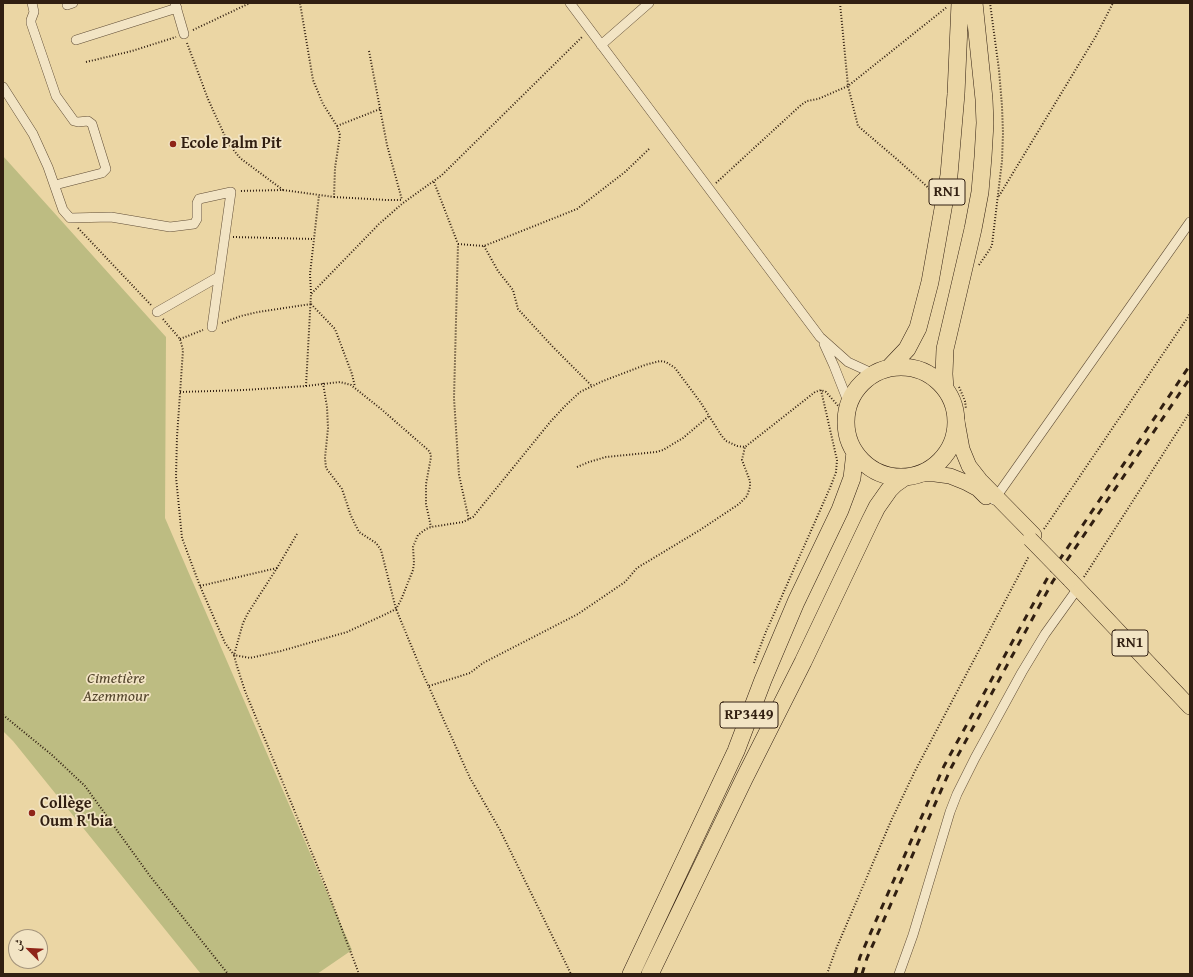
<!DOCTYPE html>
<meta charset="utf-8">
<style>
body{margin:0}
#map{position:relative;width:1193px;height:977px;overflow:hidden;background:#ebd6a4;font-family:"Gentium Book Plus",Amiri,serif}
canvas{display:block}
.frame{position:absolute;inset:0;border:4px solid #311f11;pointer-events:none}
.north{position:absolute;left:8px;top:929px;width:40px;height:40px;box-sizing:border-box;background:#f2e4c4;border:1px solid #a5957c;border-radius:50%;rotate:294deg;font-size:11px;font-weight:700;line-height:16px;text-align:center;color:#311f11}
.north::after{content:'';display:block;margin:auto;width:14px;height:18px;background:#8f2418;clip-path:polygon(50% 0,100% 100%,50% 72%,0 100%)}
</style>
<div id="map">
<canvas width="1193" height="977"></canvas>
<div class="frame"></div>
<div class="north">ش</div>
</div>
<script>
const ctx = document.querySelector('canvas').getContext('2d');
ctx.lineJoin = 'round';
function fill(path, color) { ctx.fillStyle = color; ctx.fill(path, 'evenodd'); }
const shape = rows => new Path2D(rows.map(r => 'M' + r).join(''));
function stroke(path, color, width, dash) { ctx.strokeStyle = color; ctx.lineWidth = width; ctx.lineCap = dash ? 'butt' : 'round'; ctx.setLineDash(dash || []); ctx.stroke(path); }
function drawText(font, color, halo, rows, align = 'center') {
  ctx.font = font + ' "Gentium Book Plus",serif'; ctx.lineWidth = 3.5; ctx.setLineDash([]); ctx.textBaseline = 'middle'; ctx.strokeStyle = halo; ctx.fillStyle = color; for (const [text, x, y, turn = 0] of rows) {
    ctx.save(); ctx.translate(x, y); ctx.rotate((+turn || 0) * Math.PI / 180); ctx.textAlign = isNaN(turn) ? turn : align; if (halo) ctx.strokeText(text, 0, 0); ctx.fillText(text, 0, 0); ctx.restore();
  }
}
fill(shape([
 [3,156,166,337,165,518,352,950,317,974,201,974,13,741,3,731]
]), '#bdbc82');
const street = shape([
 [32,3,34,12,31,20,31,23,56,96,74,121,78,122,88,121,92,124,106,169,102,173,55,185],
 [175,3,184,34],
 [570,3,820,337,848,362,874,374],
 [67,5,73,3],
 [76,40,177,8],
 [601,45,649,3],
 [3,87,33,134,48,167,63,210,70,218,111,217,170,227,194,224,197,219,197,203,199,199,231,192,212,327],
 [157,312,218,277],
 [824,344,834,366,849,404],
 [994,500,1190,222],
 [899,974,913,935,950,812,957,794,975,758,1022,672,1045,634,1078,588]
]);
const primary = shape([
 [956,416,962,449,969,466,980,480,1034,535],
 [919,474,935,474,950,476,965,482,978,489,986,497],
 [1070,580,1190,707]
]);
const highway = shape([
 '846 422a55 55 0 1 1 110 0a55 55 0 1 1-110 0Z',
 [889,368,907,349,918,328,930,282,949,175,956,94,960,3],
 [945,389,944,374,945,349,973,229,980,192,983,157,985,123,984,99,974,3],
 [631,974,736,751,763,680,796,602,840,510,852,478,855,452],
 [650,974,744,779,803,662,870,521,877,507,889,490,895,484,905,477]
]);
stroke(street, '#604d36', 10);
stroke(primary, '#311f11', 16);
stroke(highway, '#311f11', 18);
stroke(shape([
 [840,3,848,86,858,126,899,161,933,192],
 [193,30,250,3],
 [187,43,208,99,228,143,240,158,283,190,239,191],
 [369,51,387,145,402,200],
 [86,62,132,51,176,37],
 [337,126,380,109],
 [434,182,458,244,454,398,459,475,469,520],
 [716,183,801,105,807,101,818,99,848,86,947,7],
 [283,190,334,197,335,168,340,135,337,126,323,104,313,80,300,3],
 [999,196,1096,36,1113,3],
 [334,197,387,200,401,200],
 [78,228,151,305],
 [233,237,314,239],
 [458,244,484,246,577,209,625,172,649,149],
 [484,246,498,271,513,290,518,309,553,347,592,386],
 [979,265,990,249,992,245,1002,161,1003,133,1002,106,999,70,990,3],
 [311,293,310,274,319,195],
 [311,304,335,329,352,374,355,387],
 [163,319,180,339,183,350,177,437,176,477,182,538,200,586,225,643,234,655,250,658,281,651,347,632,384,615,396,609,401,600,413,570,414,563,413,547,418,535,426,529,431,527,463,522,473,517,551,421,566,405,580,392,603,381,645,365,660,361,666,362,675,368,701,403,721,435,726,441,737,446,745,447,815,392,821,390,826,392,840,408],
 [222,323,241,316,258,312,311,304],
 [180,339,203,330],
 [323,383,327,407,328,428,325,458,326,468,342,489,351,516,359,532,376,543,381,550,396,609,423,674,470,778,500,830,571,974],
 [306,386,340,382,351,385,381,409,427,449,430,452,431,457,426,484,426,504,431,527],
 [959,387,965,401,966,409],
 [180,392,244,390,306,386,311,294,379,224,403,203,442,175,583,36],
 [577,467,589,462,606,457,656,452,663,450,683,438,709,416],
 [1044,529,1190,314],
 [297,534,277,568,248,613,243,623,234,655,236,663,245,691,326,887,359,974],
 [1084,577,1190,412],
 [200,586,277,568],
 [754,663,765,634,830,488,836,472,837,460,821,390],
 [429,686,470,673,483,663,578,614,625,582,637,568,700,530,739,504,747,496,750,487,750,481,742,460,745,447],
 [3,715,52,755,85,786,150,876,228,974],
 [827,974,836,949,891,821,915,771,1029,556]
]), '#311f11', 2, [1, 2]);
stroke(street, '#f2e4c4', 9);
stroke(primary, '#ebd6a4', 15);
stroke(highway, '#ebd6a4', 17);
stroke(shape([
 [855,974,860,957,944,766,1048,577,1190,365],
 [862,974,867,958,951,768,1053,581,1190,378]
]), '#311f11', 3, [7, 7]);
const primaryBridge = shape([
 [1030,539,1070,580]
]);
stroke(primaryBridge, '#311f11', 16, []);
stroke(primaryBridge, '#ebd6a4', 15);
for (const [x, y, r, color] of [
 [173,144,4,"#8f2418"],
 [32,813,4,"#8f2418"]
]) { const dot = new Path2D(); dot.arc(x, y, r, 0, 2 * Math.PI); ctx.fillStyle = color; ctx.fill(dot); stroke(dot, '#f2e4c4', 1.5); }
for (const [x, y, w] of [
 [947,192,36],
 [1130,643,36],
 [749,715,58]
]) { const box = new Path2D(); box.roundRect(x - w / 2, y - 13, w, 26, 3); ctx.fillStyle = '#f2e4c4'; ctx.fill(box); stroke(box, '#311f11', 1); }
drawText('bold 15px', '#311f11', null, [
 ["RN1",947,192],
 ["RN1",1130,643],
 ["RP3449",749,715]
]);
drawText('bold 16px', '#311f11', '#f2e4c4', [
 ["Ecole Palm Pit",181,144],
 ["Collège",40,804],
 ["Oum R'bia",40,822]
], 'left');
drawText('italic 16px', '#54462d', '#f2e4c4', [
 ["Cimetière",116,679],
 ["Azemmour",116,697]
]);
</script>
